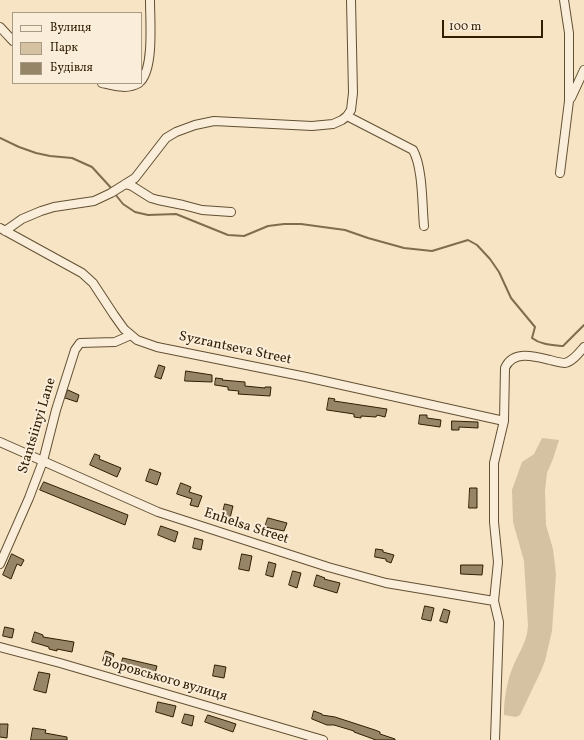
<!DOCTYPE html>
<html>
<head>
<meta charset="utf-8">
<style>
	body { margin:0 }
	#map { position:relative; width:584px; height:740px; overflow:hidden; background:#f7e4c4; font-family:Vollkorn,serif }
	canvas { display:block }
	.legend { position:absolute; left:12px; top:12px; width:130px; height:72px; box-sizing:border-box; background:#faedd9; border:1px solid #a99a83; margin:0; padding:5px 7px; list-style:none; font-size:12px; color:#301e03 }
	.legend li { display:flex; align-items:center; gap:8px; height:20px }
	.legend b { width:20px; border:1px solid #a99a83 }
	.scale { position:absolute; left:442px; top:20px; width:101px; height:18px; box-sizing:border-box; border:2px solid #301e03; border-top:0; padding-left:5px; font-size:12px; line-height:14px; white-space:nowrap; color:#301e03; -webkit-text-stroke:3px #faedd9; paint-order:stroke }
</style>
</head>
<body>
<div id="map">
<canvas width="584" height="740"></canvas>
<ul class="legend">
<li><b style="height:5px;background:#faedd9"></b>Вулиця</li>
<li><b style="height:11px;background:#d5c2a3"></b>Парк</li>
<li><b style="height:11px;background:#978567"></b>Будівля</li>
</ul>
<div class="scale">100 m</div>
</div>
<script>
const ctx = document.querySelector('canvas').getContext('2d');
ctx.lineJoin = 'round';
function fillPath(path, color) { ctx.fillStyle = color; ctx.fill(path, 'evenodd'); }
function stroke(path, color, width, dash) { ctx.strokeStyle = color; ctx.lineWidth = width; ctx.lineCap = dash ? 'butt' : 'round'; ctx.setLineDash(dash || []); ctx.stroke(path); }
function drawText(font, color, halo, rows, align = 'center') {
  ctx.font = font + ' Vollkorn,serif'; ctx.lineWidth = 4; ctx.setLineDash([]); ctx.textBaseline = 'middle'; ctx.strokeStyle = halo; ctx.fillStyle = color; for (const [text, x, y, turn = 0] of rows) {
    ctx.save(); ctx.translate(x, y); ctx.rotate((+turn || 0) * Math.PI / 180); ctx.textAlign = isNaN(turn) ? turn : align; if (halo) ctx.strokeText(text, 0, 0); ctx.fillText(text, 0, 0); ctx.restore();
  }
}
fillPath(new Path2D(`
	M542,438l17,2 -6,19 -6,14 -2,18 1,34 7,24 3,25 -4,57 -7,30 -4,10 -21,44 -4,2 -12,-2c0,-18 3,-34 10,-51 6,-13 13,-23 14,-38l-4,-65 -11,-39 -1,-32 10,-28 12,-8z`), '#d5c2a3');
stroke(new Path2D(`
	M0,138l19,9 17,6 14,3 22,2 20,9 21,23
	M115,194l8,10 12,8 13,3 28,-1 52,21 16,1 24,-10 16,-2h17l44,6 23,8 36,10 28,3 36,-11 9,5 13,14 9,13 12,26 24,29 -3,11c9,7 20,7 31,8l21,-21`), '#7f6d4f', 2);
const building = new Path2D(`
	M159,365l6,2 -4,12 -6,-2z
	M186,371l26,4v7l-27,-1z
	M216,378l7,1 -1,1 23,2v4l20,2v-1h6l-1,9 -32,-2 1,-3 -11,-1v-3l-13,-2z
	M68,390l11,5 -2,7 -12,-4z
	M329,398l6,1 -1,2 53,8 -2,8 -8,-2 -1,2 -15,-1v2l-7,-1v-3l-27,-4z
	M420,415h7v3l14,2 -1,7 -21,-3z
	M452,421l26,1v6l-19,-1v3h-7z
	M95,454l5,2 -1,3 22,9 -4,9 -27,-12z
	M150,469l11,4 -4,12 -11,-4z
	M44,482l84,33 -3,10 -85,-35z
	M181,483l10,4 -2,5 13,4 -4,11 -8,-2 2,-6 -15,-5z
	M470,488h7v20h-8z
	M225,504l8,2 -3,12 -8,-2z
	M268,518l19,5 -3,8 -19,-4z
	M161,526l17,6 -3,10 -17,-7z
	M195,538l8,2 -2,10 -8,-2z
	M376,549l7,1v2l11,3 -3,8 -5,-2v-2l-11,-2z
	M12,554l12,6 -3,6 -4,-2 -6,15 -8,-4z
	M242,554l10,2 -3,15 -10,-2z
	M269,562l7,2 -3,13 -7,-2z
	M461,565h22l-1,10 -21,-1z
	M293,571l8,2 -4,15 -8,-3z
	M317,575l8,3 -1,1 16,4 -3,10 -23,-7z
	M425,606l9,2 -3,13 -9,-2z
	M444,609l6,2 -3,12 -7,-2z
	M5,627l9,2 -2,9 -9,-2z
	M35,632l8,3v2l31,5 -2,10 -15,-3v2l-8,-2v-2l-17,-5z
	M106,651l8,3 -3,10 -8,-3z
	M123,658l34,8 -2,7 -34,-7z
	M215,665l11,2 -2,11 -11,-2z
	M39,672l11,2 -4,19 -12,-3z
	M158,702l18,4 -3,11 -17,-5z
	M314,711l8,3v1l13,2 40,13 5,2v2l15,5v1h-19l-22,-8v-1l-20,-6h-7l-15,-6z
	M185,714l9,2 -2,10 -10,-3z
	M208,715l28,9 -3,8 -28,-10z
	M0,724h8l-1,14 -7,-1z
	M33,728l13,2 -1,3 22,4v3h-36z`);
fillPath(building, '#978567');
stroke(building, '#301e03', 1);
const minor = new Path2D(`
	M0,27l13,14
	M141,81c13,-15 9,-60 9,-81
	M102,83c13,3 25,7 37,0
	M571,98l13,-28
	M347,116l66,34c10,18 9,55 11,76
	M560,173l9,-72v-68l-5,-33
	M125,184l7,2 19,12 7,2 25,5 19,5 29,2
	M0,228l82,45 11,10 21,32 10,14 13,11 20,7 149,30 198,44
	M5,231l17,-12 19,-8 13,-4 40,-6 17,-8 24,-15 31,-40 10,-6 19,-7 19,-4 98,5 21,-2 9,-4 5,-4 4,-6 2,-17 -2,-93
	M0,442l158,70 170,55 58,16 108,18
	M0,564l29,-66 14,-37 13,-51 19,-60 5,-7 35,-1 16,-7
	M0,647l60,16 263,77
	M495,740l4,-118 -5,-21 4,-39 -4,-40v-59l10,-42 1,-53c8,-18 29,-12 45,-8 4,1 10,3 15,3 8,-2 14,-10 19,-16`);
stroke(minor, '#625033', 10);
stroke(minor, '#faedd9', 8);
drawText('14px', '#301e03', '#faedd9', [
	["Syzrantseva Street",235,349,12],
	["Stantsiinyi Lane",38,426,-73],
	["Enhelsa Street",246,527,18],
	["Воровського вулиця",165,680,16]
]);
</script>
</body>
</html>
